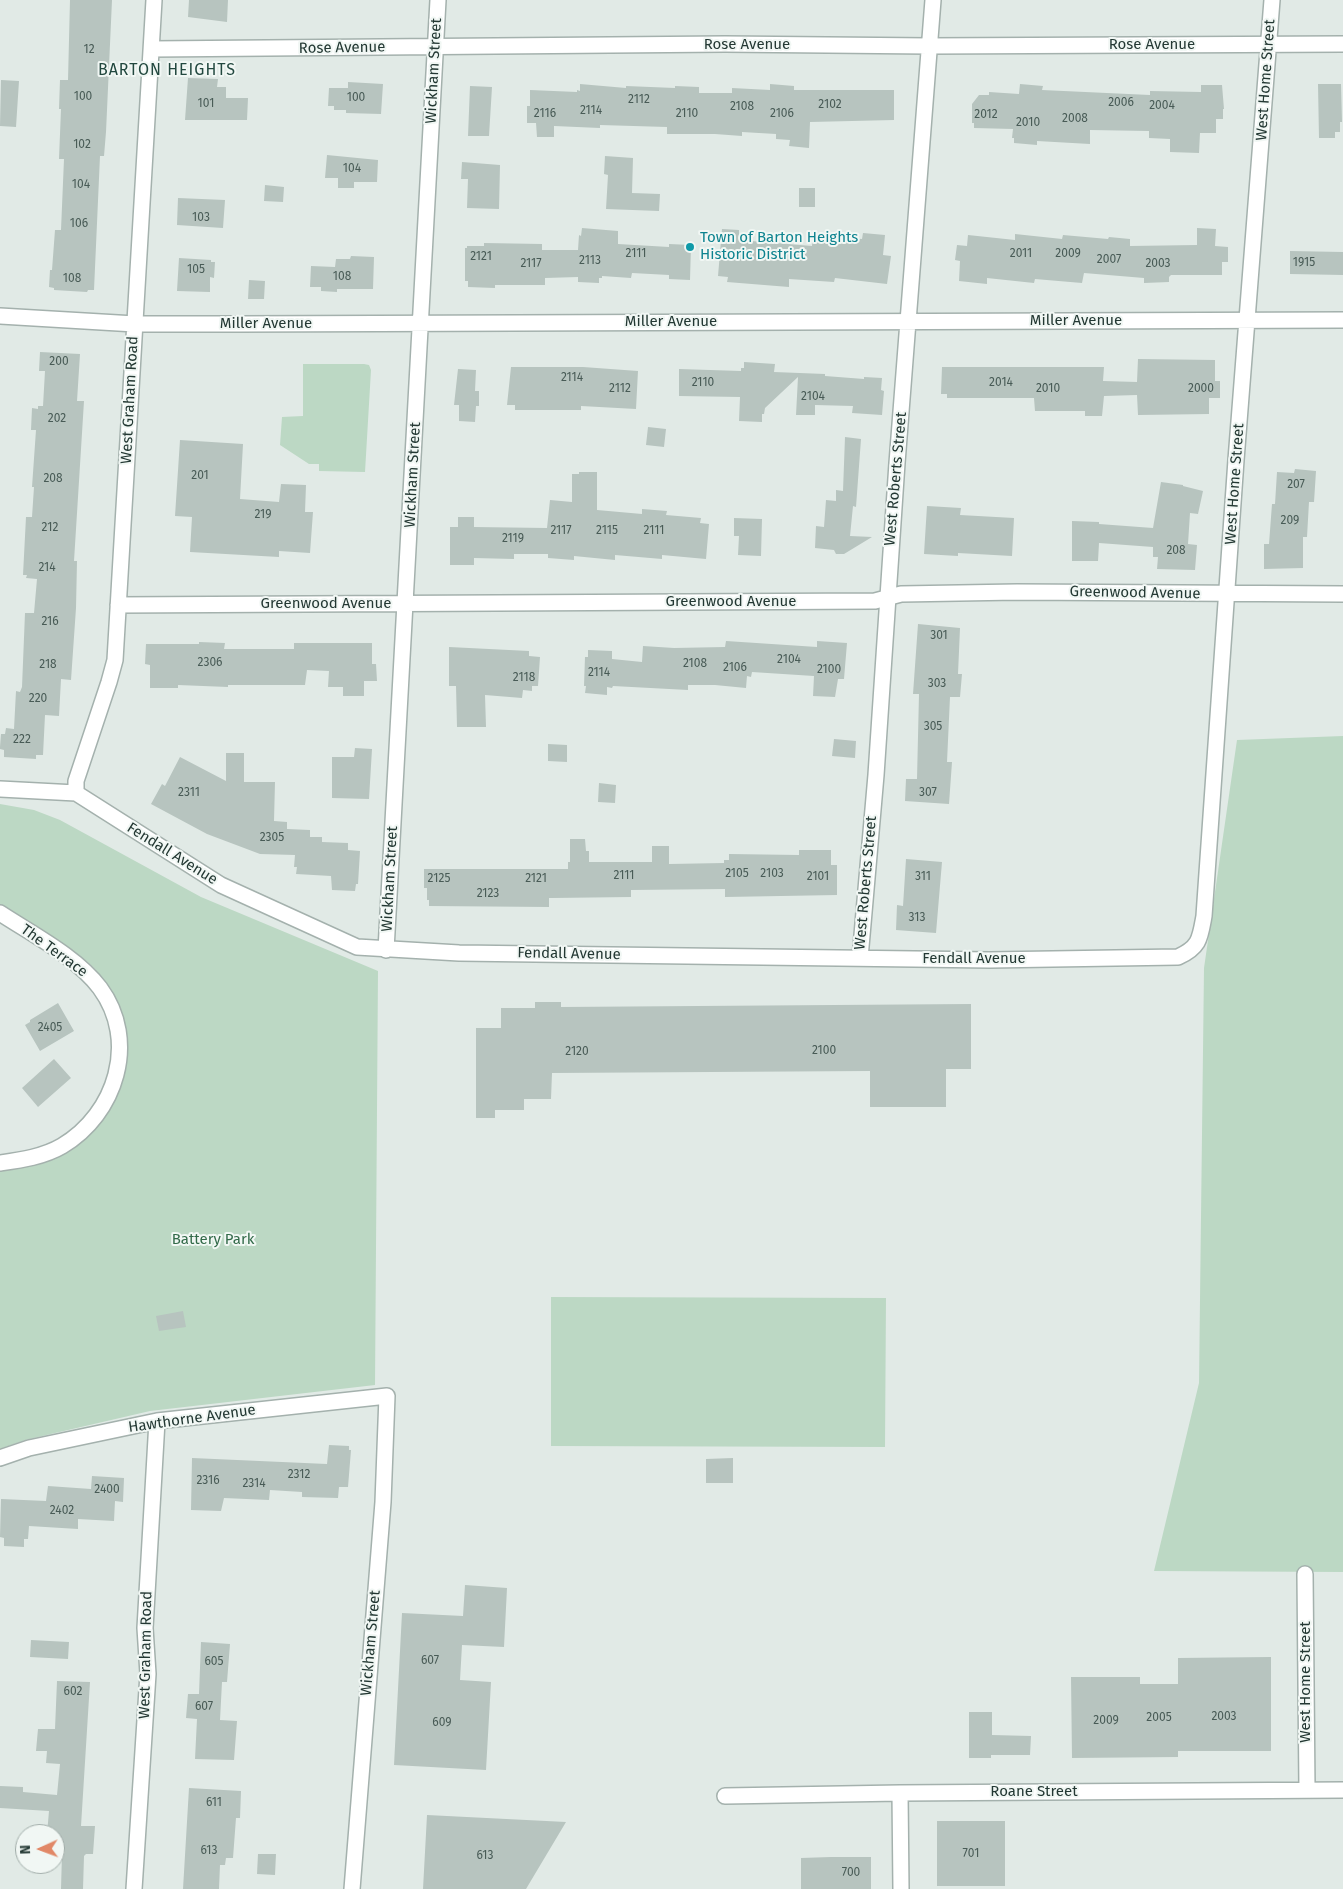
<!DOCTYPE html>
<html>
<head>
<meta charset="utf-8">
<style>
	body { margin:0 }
	#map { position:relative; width:1343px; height:1889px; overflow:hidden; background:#e1eae6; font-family:"Fira Sans",sans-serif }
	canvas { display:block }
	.north { position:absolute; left:15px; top:1824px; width:50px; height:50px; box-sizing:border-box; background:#f1f7f4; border:1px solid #9faba7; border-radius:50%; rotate:268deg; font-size:14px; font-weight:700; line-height:20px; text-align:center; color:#233833 }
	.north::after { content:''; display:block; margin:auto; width:18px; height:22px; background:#e18867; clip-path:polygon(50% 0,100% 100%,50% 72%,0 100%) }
</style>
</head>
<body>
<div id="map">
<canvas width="1343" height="1889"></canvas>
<div class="north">N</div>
</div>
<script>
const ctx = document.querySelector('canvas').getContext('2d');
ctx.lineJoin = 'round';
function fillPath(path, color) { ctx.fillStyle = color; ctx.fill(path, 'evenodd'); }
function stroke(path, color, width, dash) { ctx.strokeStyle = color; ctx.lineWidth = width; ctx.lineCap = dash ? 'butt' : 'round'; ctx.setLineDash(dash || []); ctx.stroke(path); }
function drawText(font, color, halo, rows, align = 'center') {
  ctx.font = font + ' "Fira Sans",sans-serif'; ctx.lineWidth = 4; ctx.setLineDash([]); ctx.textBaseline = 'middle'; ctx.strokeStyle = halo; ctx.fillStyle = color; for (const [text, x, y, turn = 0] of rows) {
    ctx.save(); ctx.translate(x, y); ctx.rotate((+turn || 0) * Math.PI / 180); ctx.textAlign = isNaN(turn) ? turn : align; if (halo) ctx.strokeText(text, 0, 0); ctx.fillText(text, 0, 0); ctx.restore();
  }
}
fillPath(new Path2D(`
	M303,364h61l5,1 2,5 -6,102 -46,-1v-7h-10l-29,-19 2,-28 21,-1z
	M1343,736v836l-189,-1 45,-188 5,-415 33,-228z
	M0,804l34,6 26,10 141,77 177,74 -3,414 -225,26 -125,29 -25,9v-279c16,-4 53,-11 66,-19 15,-10 32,-22 42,-38 29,-45 23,-104 -13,-144 -10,-11 -25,-19 -37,-27 -19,-12 -39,-24 -58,-36z
	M551,1297l335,1 -1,149 -334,-1z`), '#bcd8c4');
fillPath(new Path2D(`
	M70,0h42l-6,132 -2,24h-4l-6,134h-6l-1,2 -33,-2v-2l-5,-1 1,-17h2l3,-40h6l3,-71h-5l2,-50h-2l1,-29h8z
	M189,0h39l-1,22 -39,-5z
	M188,78l30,1 -1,8h9v11h22l-1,22h-62z
	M1,80l18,1 -3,46 -16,-1z
	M348,82l35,2 -2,30 -35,-1v-3h-12v-4h-6l1,-18h19z
	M580,84l46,4v-2l49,2v-2l24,1v6h33v-5l38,2v-6l24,2v4h100v30l-84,2 -1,26 -20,-2 1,-6 -14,-1v-5l-34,-2v4l-27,-2h-48v-7l-67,-2v3l-46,-2v11h-17l-1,-14h-9v-17h3v-16l47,2v-2l3,1z
	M1020,84l23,2 -1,4 108,5v-4l51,1v-7h21l2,24h-1v10h-7v14h-16l-1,20 -29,-1v-13l-21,-1v-7l-59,-1v14l-53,-3v4l-23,-2v-5h-2l1,-9 -39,-1v-5h-2v-19l7,-9h10v-3l30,2z
	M1318,84h23l1,38h-2v10h-5v6h-16z
	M470,86l22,1 -3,49h-21z
	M327,155l51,5 -1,22h-23v6h-16v-10h-13z
	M605,156l28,2 -1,35 28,1 -1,17 -53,-2 2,-34 -4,-1z
	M462,162l38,3 -1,44 -32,-1 1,-29h-7z
	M265,185l19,2 -1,15 -19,-1z
	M799,188h16v19h-16z
	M178,198l47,2 -2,28 -46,-3z
	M582,228l36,3v13l51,3v-3l22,1 -1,35 -21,-1v-4l-37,-2 -1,5 -29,-2v2h-3v5l-21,-1v-5l-33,1v7h-50v3l-27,-1v-6h-3v-33h2v-2h17v-3l58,1v6h36l1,-15 2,1z
	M1197,228l19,1 -1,17 13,1v15h-6v13h-51l-2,2v5l-25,1v-5l-60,-5 -2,10 -47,-4 -1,4 -47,-5v6l-28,-3 1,-20 -5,-1 2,-15 10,1 1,-11 47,5v-6l47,5 1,-4 45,4 1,-2 21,2v7l67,-1z
	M722,229l17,1v10l73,6 1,-11 49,4 1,-6 22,2 -2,20 8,1 -4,28 -52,-6 -1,4 -45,-3v8l-62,-5 1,-5 -10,-1z
	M1290,251l53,1v23l-53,-1z
	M351,256l23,1 -1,32h-36v3l-16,-1v-4h-11l1,-21 24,1 1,-8h14z
	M179,258l32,2v2h4l-1,16 -4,-1v15l-33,-1z
	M249,280l16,1 -1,18h-16z
	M40,352l40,2 -3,47h7l-10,160h3l-1,47 -5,72 -10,-1 -2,37 -14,-1 -2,40h-7v4l-32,-2v-7l-4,-1v-2l1,-13h4l1,-6 8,1 2,-38 4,1 2,-5 3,-74h9l3,-34 -11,-1 1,-3h-4l3,-58h6l2,-30h-2l4,-57h-5l1,-22 6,1v-3h5l2,-35h-6z
	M1138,359l77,1v21h5v17h-11v16l-71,1 -1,-20 -33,1 -2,20h-17v-5h-50l-1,-13h-87v-4h-6l1,-27h162l-1,14 34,1z
	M744,362l31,2 -1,8 51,2v2l39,3v-2l18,1 -1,12 3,1 -2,24 -30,-2 1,-7 -38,-1v10h-19l2,-38 -33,31 -1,6h-2v8l-23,-1 1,-24 -61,-1v-27l62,2v-3h3z
	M511,367h72l55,4 -2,38 -55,-3v4h-66v-5h-8z
	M458,369l18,1 -1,21h4v15h-3l-1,16 -16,-1v-16h-5z
	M648,427l18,2 -2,18 -18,-2z
	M845,437l16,2 -5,68 -3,-1 -3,30 22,1 -28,17h-8l-2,-4 -19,-2 1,-22 8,1 2,-27 10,1v-11l7,1z
	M180,440l63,4 -3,55 39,3 2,-18 25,1 -1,27h8l-3,41 -31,-2v6l-89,-5 2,-35 -17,-1z
	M1295,469l21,2 -2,31h-5l-2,35h-4v31l-39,1v-25h5l3,-40h3l2,-32 17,1z
	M579,472h18v38l45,4v-5l25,2 -1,4 35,3 -1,5 9,1 -3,35 -44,-4v4l-47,-4v5l-41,-4v4l-26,-2v-4h-34v5l-40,-1v7h-24v-38h8v-10h16v10l73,1 3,-28 22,2v-28h7z
	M1161,482l22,3v1l20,5 -5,23 -8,-1 -2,31 9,1 -2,25 -38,-1 1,-12h-5v-10l-54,-4 -1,18h-26v-40l27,1v2l54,4z
	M927,506l34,2 -1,7 54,3 -2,38 -54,-3v3l-34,-2z
	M734,518l28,1 -1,37 -23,-1 1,-19h-5z
	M918,624l42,4 -2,46h4l-2,23h-10l-3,65h5l-3,42 -44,-3 1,-22h11l2,-85h-6z
	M726,641l91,6v-6l30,2 -3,36h-6l-3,18 -22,-1 1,-20 -62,-4 -1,5 -4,-1 -1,12 -31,-3h-27v5l-75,-4 -1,2 -5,-1v8l-22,-2 1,-7h-2l1,-29h3v-7l24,1v8l30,3 1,-16 31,2 51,-1z
	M199,642l26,1 -1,6h70v-6h78v21h4l1,17h-13v15h-21v-9h-15l1,-16 -22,-1 -2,15h-77v2l-50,-2v3h-28v-23l-5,-1 1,-20h53z
	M449,647l80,4v5l11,1 -2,29h-6v5l-9,-1 -1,8 -37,-3 1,32h-29l-1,-41h-7z
	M834,739l22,2 -1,17 -23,-2z
	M548,744l19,1v17l-19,-1z
	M355,748l17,1 -3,50 -37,-1v-41h22z
	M226,753h18v29h31l-1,39 13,1v7l23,1v7h12v5l26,1v7l12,1 -2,33h-2l-1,7 -23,-1 -1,-14 -35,-2 1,-7h-3l1,-12 -35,-1 -53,-20 -56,-30 11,-20 3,2 15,-29 46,24z
	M599,783l17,2 -1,18 -17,-1z
	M570,839h15l1,12h3v11h63v-16h17v18l55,-1v-3h5v-6l70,1v-5h32v15h6v30l-112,2v-8l-94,1v7l-79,1h-3v9l-120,-1v-6h-2v-12h-3v-19h144v-7h2z
	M906,859l36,3 -6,71 -40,-3 1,-25 6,1z
	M535,1002h26v5l410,-3v65h-25v38h-76v-36l-318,2 -1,26h-27v11h-29v8h-19v-90h25v-20h34z
	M58,1003l16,28 -34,20 -15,-26 5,-3v-2z
	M54,1059l17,19 -33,29 -16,-19z
	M183,1311l3,16 -27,4 -3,-15z
	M329,1445l20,1v4h2l-3,37h-9l-1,11 -36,-1v-5l-32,-2 -1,10 -45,-2 -3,13 -30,-1 1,-52 135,6z
	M733,1458v25h-27v-24z
	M92,1476l32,2 -1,24 -8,-1 -1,20 -36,-2v10l-49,-3 -1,13h-4v8l-20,-1v-8l-4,-1 1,-38 45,2 2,-15 43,3z
	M465,1585l42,3 -3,59 -42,-2 -2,35 31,2 -5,88 -92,-5 8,-152 61,3z
	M31,1640l38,2 -1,17 -38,-2z
	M201,1642l29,2 -3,38h-5l-2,38 17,1 -3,39 -39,-1 2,-40 -11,-1 2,-24h11z
	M1271,1657v94h-93v6l-106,1 -1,-81h69v7h38v-26z
	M57,1681l33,1 -9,144h14l-2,28h-7l-2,2 -1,33h-22l1,-35h-7v-20h-8l2,-23 -49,-3v-22l23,1v5l34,3 3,-31 -14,-1 1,-12h-11l2,-22h17z
	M969,1712h23v23l39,1 -1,19h-39v3h-22z
	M189,1788l52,3 -1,27h-4l-3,40h-7l-1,7h-5l-1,24h-36z
	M427,1815l139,7 -40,67h-103z
	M937,1821h68v65h-68z
	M258,1854h18l-1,21 -18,-1z
	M831,1857h40v32h-70v-31z`), '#b7c4bf');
const minor = new Path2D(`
	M152,49l573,-5 204,2 414,-2
	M0,316l135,8h104l1104,-4
	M118,605l757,-4 26,-7 116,-2 326,2
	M0,789l76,4 145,92 136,62 102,6 531,7 188,-3c22,-10 22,-19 26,-41l32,-456 36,-460
	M76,793v-12l33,-99 6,-22 39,-660
	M0,913c32,21 77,44 100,75 39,53 16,126 -38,158 -19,11 -41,14 -62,17
	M386,950l52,-950
	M860,958l16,-183 21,-312 36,-463
	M0,1458l29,-10 128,-27 230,-25 -4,106 -31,387
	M1305,1574l2,216
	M900,1793l1,96
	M725,1796l175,-3 443,-3
	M134,1889l14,-215 -3,-46 12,-207`);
stroke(minor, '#a4b1ad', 18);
stroke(minor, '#fff', 15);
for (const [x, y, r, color] of [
	[690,247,5,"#0f9aa8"]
]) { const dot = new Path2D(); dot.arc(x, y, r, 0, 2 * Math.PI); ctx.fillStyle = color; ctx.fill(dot); stroke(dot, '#f1f7f4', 2); }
drawText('12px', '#485b56', null, [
	["12",89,50],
	["100",83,97],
	["100",356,98],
	["2112",639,100],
	["2006",1121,103],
	["101",206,104],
	["2102",830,105],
	["2004",1162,106],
	["2108",742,107],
	["2114",591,111],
	["2116",545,114],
	["2110",687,114],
	["2106",782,114],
	["2012",986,115],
	["2008",1075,119],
	["2010",1028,123],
	["102",82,145],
	["104",352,169],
	["104",81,185],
	["103",201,218],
	["106",79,224],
	["2111",636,254],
	["2011",1021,254],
	["2009",1068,254],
	["2121",481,257],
	["2007",1109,260],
	["2113",590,261],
	["1915",1304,263],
	["2117",531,264],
	["2003",1158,264],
	["105",196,270],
	["108",342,277],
	["108",72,279],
	["200",59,362],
	["2114",572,378],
	["2110",703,383],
	["2014",1001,383],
	["2112",620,389],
	["2010",1048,389],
	["2000",1201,389],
	["2104",813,397],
	["202",57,419],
	["201",200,476],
	["208",53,479],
	["207",1296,485],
	["219",263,515],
	["209",1290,521],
	["212",50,528],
	["2117",561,531],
	["2115",607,531],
	["2111",654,531],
	["2119",513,539],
	["208",1176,551],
	["214",47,568],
	["216",50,622],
	["301",939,636],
	["2104",789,660],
	["2306",210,663],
	["2108",695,664],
	["218",48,665],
	["2106",735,668],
	["2100",829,670],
	["2114",599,673],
	["2118",524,678],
	["303",937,684],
	["220",38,699],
	["305",933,727],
	["222",22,740],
	["2311",189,793],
	["307",928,793],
	["2305",272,838],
	["2105",737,874],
	["2103",772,874],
	["2111",624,876],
	["2101",818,877],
	["311",923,877],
	["2125",439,879],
	["2121",536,879],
	["2123",488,894],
	["313",917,918],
	["2405",50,1028],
	["2100",824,1051],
	["2120",577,1052],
	["2312",299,1475],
	["2316",208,1481],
	["2314",254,1484],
	["2400",107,1490],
	["2402",62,1511],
	["607",430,1661],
	["605",214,1662],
	["602",73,1692],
	["607",204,1707],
	["2003",1224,1717],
	["2005",1159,1718],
	["2009",1106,1721],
	["609",442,1723],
	["611",214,1803],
	["613",209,1851],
	["701",971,1854],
	["613",485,1856],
	["700",851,1873]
]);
drawText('15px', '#233833', '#f1f7f4', [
	["Rose Avenue",747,45],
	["Rose Avenue",1152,45],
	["Rose Avenue",342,48,-1],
	["Wickham Street",434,71,-87],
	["West Home Street",1266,80,-86],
	["Miller Avenue",1076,321],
	["Miller Avenue",671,322],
	["Miller Avenue",266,324],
	["West Graham Road",130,400,-87],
	["Wickham Street",413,475,-87],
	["West Roberts Street",896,479,-85],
	["West Home Street",1235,484,-86],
	["Greenwood Avenue",1135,593,1],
	["Greenwood Avenue",731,602],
	["Greenwood Avenue",326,604],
	["Fendall Avenue",172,854,32],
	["Wickham Street",390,879,-87],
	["West Roberts Street",866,883,-85],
	["The Terrace",54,951,36],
	["Fendall Avenue",569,954,1],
	["Fendall Avenue",974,959],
	["Hawthorne Avenue",192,1419,-8],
	["Wickham Street",371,1643,-85],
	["West Graham Road",146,1655,-89],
	["West Home Street",1306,1682,-90],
	["Roane Street",1034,1792]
]);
drawText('15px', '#0d838f', '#f1f7f4', [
	["Town of Barton Heights",700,238],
	["Historic District",700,255]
], 'left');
drawText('15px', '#326a49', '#f1f7f4', [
	["Battery Park",213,1240]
]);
ctx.letterSpacing = '1px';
drawText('16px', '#22483f', '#f1f7f4', [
	["BARTON HEIGHTS",167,71]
]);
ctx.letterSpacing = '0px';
</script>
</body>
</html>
